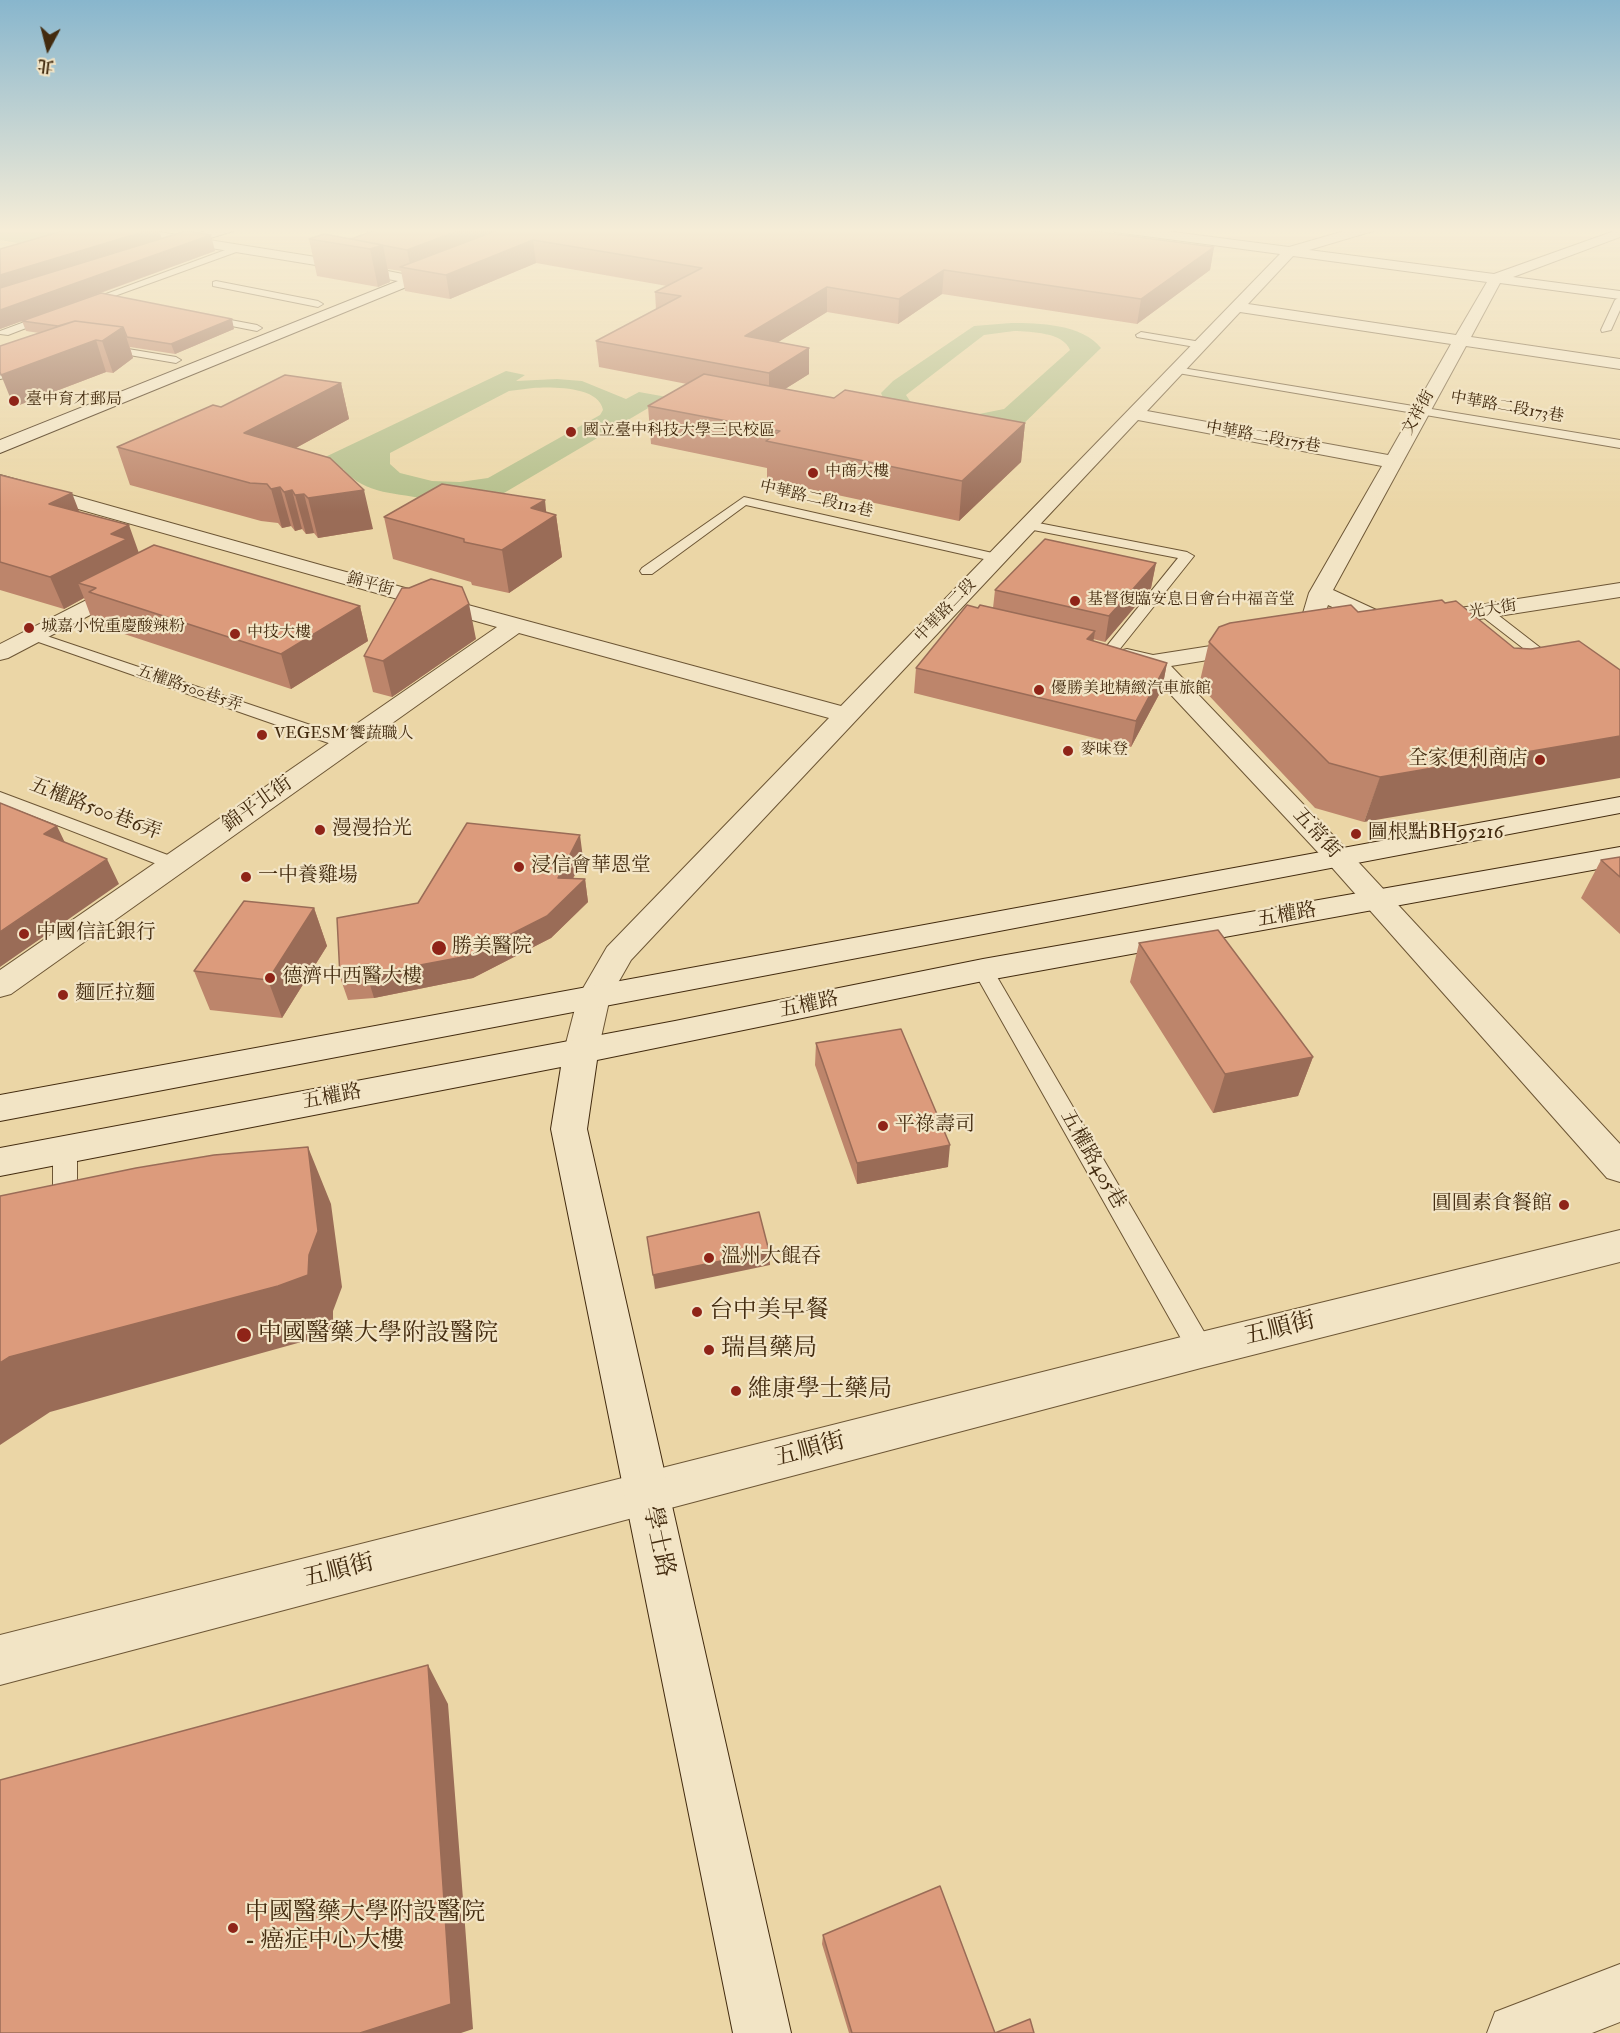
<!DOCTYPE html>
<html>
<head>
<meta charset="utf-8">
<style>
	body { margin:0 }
	#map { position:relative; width:1620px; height:2033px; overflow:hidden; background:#ebd6a6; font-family:"IM FELL Double Pica","Noto Serif TC",serif }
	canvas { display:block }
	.north { position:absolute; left:18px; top:18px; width:60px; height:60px; -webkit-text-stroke:4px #f2e4c5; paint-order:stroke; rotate:187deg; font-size:16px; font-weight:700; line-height:24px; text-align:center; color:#432b0f }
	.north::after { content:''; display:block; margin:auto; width:21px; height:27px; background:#432b0f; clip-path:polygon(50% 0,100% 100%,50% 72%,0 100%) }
</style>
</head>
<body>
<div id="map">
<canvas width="1620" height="2033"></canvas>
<div class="north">北</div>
</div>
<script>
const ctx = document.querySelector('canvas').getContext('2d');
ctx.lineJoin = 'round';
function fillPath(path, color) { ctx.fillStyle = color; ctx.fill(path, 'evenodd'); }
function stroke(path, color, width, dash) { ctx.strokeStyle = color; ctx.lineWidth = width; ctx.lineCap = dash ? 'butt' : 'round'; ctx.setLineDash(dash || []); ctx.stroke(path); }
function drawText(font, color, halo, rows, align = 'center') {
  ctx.font = font + ' "IM FELL Double Pica","Noto Serif TC",serif'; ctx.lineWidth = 4.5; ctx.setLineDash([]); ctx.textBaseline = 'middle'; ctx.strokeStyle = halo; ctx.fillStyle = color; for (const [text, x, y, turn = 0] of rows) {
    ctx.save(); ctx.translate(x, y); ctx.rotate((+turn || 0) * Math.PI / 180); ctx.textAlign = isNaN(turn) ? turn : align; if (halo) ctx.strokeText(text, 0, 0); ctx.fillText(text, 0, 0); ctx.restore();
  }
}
fillPath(new Path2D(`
	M0,228h46l84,14 -90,5 -40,-7z
	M1011,323c28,0 71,1 90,25l-92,90 -126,-40 -2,-5 12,-12 81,-55zM1014,331c17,1 49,1 56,19l-66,59 -30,6 -62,-11 -6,-9 78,-60z
	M506,371l19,4 -9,6 41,-2 25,2 44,18 13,-7 28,5 -197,116c-14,-4 -27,-9 -41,-13 -31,-8 -63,-4 -86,-31l-19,9 -24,-9zM533,388c18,-1 66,-2 70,22l-3,5 -112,63 -28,4 -28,-1 -32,-8 -10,-9v-11l119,-62z`), '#b3be8a');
const lane = new Path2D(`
	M236,246l4,3 -1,2 -152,55 -8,-2z
	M216,281l102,20 5,3 -5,3 -105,-21v-4z
	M1620,297v13l-9,20 -9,2 -1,-2 14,-30z
	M49,313l5,3 -2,2 -44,17 -8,-1v-3z
	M204,315l53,10 5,3 -5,3 -56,-11 -2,-2z
	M1141,332l60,10 5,3 -5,3 -64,-11 -1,-2z
	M104,345l72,12 5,3 -5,3 -76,-13 -1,-2z
	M1176,367l444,73v8l-448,-76 -1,-2z
	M0,373l5,1v4l-5,1z
	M744,497l253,57 7,4 -7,4 -251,-57 -94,69h-10l-2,-3 2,-3z
	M1028,521l159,31 7,4 -79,99 -5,2 -8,-5 76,-94 -155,-30 -2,-3 2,-3z
	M1484,607l5,1 71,55 3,3 -3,3h-10l-71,-55 -2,-3z
	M32,631l320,108 2,4 -8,5 -6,-1 -313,-109 -2,-3 2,-3z
	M0,792l181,68 2,4 -2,4h-14l-167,-65z
	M983,963l7,2 3,5 217,372 4,8 -4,8 -9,4 -9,-4 -219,-388 3,-5z
	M65,1140l8,3 4,6v61l-3,7 -9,3 -9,-3 -3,-7v-61l4,-6z`);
const street = new Path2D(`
	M106,228h28l188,30 91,18 7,4 -7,4 -91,-18 -210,-34z
	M363,228c16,0 52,-2 64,8l-7,4 -51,-8z
	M1109,228h33l147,19 66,-19h19l-1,3 -64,19 185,24 126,-45v8l-107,40 107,14v8l-120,-16 -29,54 149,22v10l-154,-23 -133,244 65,30 4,5 -4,5 -8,2 -8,-2 -54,-25 -12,37 -8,2 -8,-2 -4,-5 13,-44 73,-127 -244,-46 -507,540 -21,37 -12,54 -5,9 -12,3 -12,-3 -5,-9 14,-54 29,-50 222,-229 -310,-85 -508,361 -11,3v-27l497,-343 -497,-140v-12l324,91 517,140 439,-452 -165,-22zM1293,256l194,26 -31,53 -208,-31zM1240,312l211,32 -63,111 -241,-44z
	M126,580l8,2 3,5 -3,5 -126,66 -8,2v-16z
	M1620,583v14l-192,30 -8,-2 -3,-5 3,-5 8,-2z
	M1249,640l8,2 4,5 -4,5 -86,14 177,185 272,293v38l-13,-4 -279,-315 -183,-196 -26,-6 -4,-5 4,-5 8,-2 26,6z
	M1620,1230v32l-419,106 -1201,317v-50l1201,-303z
	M1620,1964v58l-28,11h-105l8,-21z`);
const secondary = new Path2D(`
	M216,228h18l-1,3 -64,20 -5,1 -7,-4 2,-3z
	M443,263l5,1 2,3 -2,3 -448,183v-13z
	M1620,797v16l-1620,308v-26z
	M1620,847v18l-637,116 -386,79 -10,69 204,904h-58l-182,-904 10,-62 -561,109v-28l675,-127 308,-62z`);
stroke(lane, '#6d5635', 2);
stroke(street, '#6d5635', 2);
stroke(secondary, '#432b0f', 2);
fillPath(lane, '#f2e4c5');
fillPath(street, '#f2e4c5');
fillPath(secondary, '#f2e4c5');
fillPath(new Path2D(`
	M381,228h689l144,19 -4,23 -73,54 -195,-30 -44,30 -71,-12 -49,30 31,6v26l-24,15 49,9 191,25 -4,39 -62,59 -192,-41v-12l-116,-24 -3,-38 39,-22 -88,-17 -3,-26 60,-31 -1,-18 12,-6 -131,-23 -86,36 -45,-8 -4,-20 -13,-2 2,13 -12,5 -61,-11 -8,-37h42z
	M161,239l54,12 -114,42 133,36 -59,25 -45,-7 3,11 -20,15 -7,-1 -92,35 25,-74 -13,-2 -4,-10 -22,8v-80z
	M341,383l8,36 -53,29 77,81 -55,9 -4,-5 -8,1 -4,-5 -7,2 -4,-5 -9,2 -4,-5 -17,-2 -131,-36 -13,-38 104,-40z
	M0,475l79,37 60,41 221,53 8,35 -77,48 -188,-62 -3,-7 -9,-3 -7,-19 -20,11 -64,-19z
	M556,515l6,42 -53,36 -37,-8 -1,-3 -78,-23 -9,-42z
	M1156,563l-5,25 -46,54 -12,-3v2l74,22 -5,26 -31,58 -217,-54 2,-25 77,-60 2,-18z
	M1445,603l-81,219 -49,-14 -116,-123 10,-43 149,-30z
	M476,639l-84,58 -19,-5 -9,-36z
	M1620,857v77l-39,-36 20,-38z
	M583,858l-10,21h12l3,23 -37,36 -78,40 -99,20 -26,2 -8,-23 78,-74z
	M314,908l13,38 -45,72 -72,-8 -16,-39z
	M1139,943l174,114 -15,39 -85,17 -83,-131z
	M816,1043l132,124 -91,17 -42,-119z
	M823,1935l172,98h39h-185l-27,-89z`), '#bd856b');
fillPath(new Path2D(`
	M156,228h2l5,14 -163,52v-19z
	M466,228h60l-115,41 -4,-19z
	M211,235l4,16 -215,78v-19z
	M533,240l3,23 -86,36 -4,-24z
	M383,245l7,37 -12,5 -8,-38z
	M1214,247l-4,23 -73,54 4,-25z
	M944,270l-2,24 -44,30 1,-25z
	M827,287v25l-81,50 -1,-26z
	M232,319l2,10 -59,25 -4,-10z
	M123,327l10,31 -20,15 -11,-32z
	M96,340l10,32 -92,35 -13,-32z
	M809,348v26l-40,25v-26z
	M341,383l8,36 -94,51 -11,-37z
	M1025,423l-4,39 -62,59 3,-40z
	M280,487l11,39 -9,2 -11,-39z
	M292,490l10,39 -7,2 -11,-39z
	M364,490l9,39 -55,9 -10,-40z
	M72,493l12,31 -35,-20z
	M304,494l10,39 -8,1 -11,-39z
	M545,500l2,20 9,-5 6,42 -53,36 -7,-43 29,-42z
	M129,525l11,31 -44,32 -18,-5 6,15 -20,11 -14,-32 61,-43z
	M1156,563l-5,25 -46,54 4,-26z
	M469,604l7,35 -84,58 -9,-36z
	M360,606l8,35 -77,48 -10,-35z
	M1095,631l-4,26 -4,-18z
	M1167,663l-5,26 -31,58 5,-26z
	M1620,736v42l-256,44 16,-45z
	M57,826l12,25 -25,-17z
	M580,835l3,23 -21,42 -4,-22z
	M107,859l12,25 -119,83v-35z
	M585,879l3,23 -37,36 -78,40 -99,20 -7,-23z
	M314,908l13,38 -45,72 -14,-38z
	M1313,1057l-15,39 -85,17 12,-39z
	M950,1145l-2,22 -91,17v-21z
	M308,1147l23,57 11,83 -9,24v19l-28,11 -255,71 -50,33v-82z
	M769,1251l1,14 -115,24 -2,-14z
	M428,1665l20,39 25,325 -12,4h-101z`), '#9a6c57');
const building = new Path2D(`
	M73,228h83l-156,47v-26z
	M381,228h85l-59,22 -56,-11z
	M503,228h282l18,3 5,-3h262l144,19 -73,52 -197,-29 -45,29 -72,-12 -82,49 64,12 -40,25 -173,-32 85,-45 -26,-4 47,-24 -169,-28 -87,35 -46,-8z
	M186,231l25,4 -211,75v-22z
	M324,234l59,11 -13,4 -61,-10z
	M101,293l131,26 -61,25 -44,-7 -4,-10 -48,-6 -17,5 -36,-5z
	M75,321l48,6 -21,14 -6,-1 -95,35 -1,-3v-26z
	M704,374l130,24 11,-8 180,33 -63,58 -196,-40 14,-10 -132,-25z
	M285,375l56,8 -97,50 86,25 34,32 -56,8 -4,-4 -9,1 -3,-5 -8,2 -4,-5 -9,2 -4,-5 -17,-1 -133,-36 96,-42 8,2z
	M0,475l72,18 -23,11 80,21 -18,9 16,5 -77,38 -50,-15z
	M442,484l103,16 -14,8 25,7 -54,35 -38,-8v-3l-80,-22z
	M1045,539l111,24 -47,53 -114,-26z
	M154,545l206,61 -79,48 -192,-62 7,-4 -18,-5z
	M431,579l31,8 7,17 -86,57 -19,-5 38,-68h7z
	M1442,600l3,3 11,-2 58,47 17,1 48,-8 41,29v66l-240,41 -51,-14 -120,-121 10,-15 11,-4 121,-18 7,7z
	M967,605l11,3 2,-3 115,26 -8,8 80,24 -31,58 -220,-53z
	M0,803l57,23 -13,8 63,25 -107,73z
	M467,823l113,12 -22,43 27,1 -38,37 -79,40 -101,19 -27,2 -3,-59 81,-15z
	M1620,857v20l-19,-17z
	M244,901l70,7 -46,72 -74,-9z
	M1218,930l95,127 -88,17 -86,-131z
	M901,1029l49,116 -93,18 -41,-120z
	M308,1147l10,84 -9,24 -1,20 -30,11 -269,71 -9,6v-167l136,-28 78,-13z
	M759,1212l10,39 -116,24 -6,-38z
	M428,1665l23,339 -91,29h-360v-253z
	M940,1886l55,147 35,-14 4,14h-182l-29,-98z`);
fillPath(building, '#dc9b7c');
stroke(building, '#9a6c57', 1.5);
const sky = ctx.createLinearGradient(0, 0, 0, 512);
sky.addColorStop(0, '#88b6cd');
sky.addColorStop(0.45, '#f6edd7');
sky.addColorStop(1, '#f6edd700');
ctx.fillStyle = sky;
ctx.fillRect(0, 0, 1620, 512);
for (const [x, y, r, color] of [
	[14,401,6,"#8f2418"],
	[571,432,6,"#8f2418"],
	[813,473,6,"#8f2418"],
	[1075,601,6,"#8f2418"],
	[29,628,6,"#8f2418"],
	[235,634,6,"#8f2418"],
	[1039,690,6,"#8f2418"],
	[262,735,6,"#8f2418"],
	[1068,751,6,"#8f2418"],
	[1540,760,6,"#8f2418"],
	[320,830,6,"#8f2418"],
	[1356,834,6,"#8f2418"],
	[519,867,6,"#8f2418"],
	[246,877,6,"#8f2418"],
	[24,934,6,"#8f2418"],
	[439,948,8,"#8f2418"],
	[270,978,6,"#8f2418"],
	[63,995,6,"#8f2418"],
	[883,1126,6,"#8f2418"],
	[1564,1205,6,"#8f2418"],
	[709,1258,6,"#8f2418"],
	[697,1312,6,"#8f2418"],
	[244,1335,8,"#8f2418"],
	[709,1350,6,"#8f2418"],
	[736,1391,6,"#8f2418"],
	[233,1928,6,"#8f2418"]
]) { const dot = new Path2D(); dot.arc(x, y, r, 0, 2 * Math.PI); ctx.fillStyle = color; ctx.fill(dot); stroke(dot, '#f2e4c5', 2); }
drawText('16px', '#432b0f', '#f2e4c5', [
	["臺中育才郵局",26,401],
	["國立臺中科技大學三民校區",583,432],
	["中商大樓",825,473],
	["基督復臨安息日會台中福音堂",1087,601],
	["城嘉小悅重慶酸辣粉",41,628],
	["中技大樓",247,634],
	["優勝美地精緻汽車旅館",1051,690],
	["VEGESM 饗蔬職人",274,735],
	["麥味登",1080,751]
], 'left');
drawText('16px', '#432b0f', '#f2e4c5', [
	["中華路二段173巷",1507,408,10],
	["文祥街",1419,413,-61],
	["中華路二段175巷",1263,438,10],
	["中華路二段112巷",816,500,13],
	["錦平街",370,585,15],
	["光大街",1493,610,-9],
	["中華路二段",946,611,-46],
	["五權路500巷5弄",189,689,19]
]);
drawText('20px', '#432b0f', '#f2e4c5', [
	["全家便利商店",1528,760,"right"],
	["漫漫拾光",332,830],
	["圖根點BH95216",1368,834],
	["浸信會華恩堂",531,867],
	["一中養雞場",258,877],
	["中國信託銀行",36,934],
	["勝美醫院",452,948],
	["德濟中西醫大樓",282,978],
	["麵匠拉麵",75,995],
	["平祿壽司",895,1126],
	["圓圓素食餐館",1552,1205,"right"],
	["溫州大餛吞",721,1258]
], 'left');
drawText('20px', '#432b0f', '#f2e4c5', [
	["錦平北街",258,805,-35],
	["五權路500巷6弄",95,810,21],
	["五常街",1316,834,47],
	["五權路",1287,916,-10],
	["五權路",809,1006,-12],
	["五權路",332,1098,-11],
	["五權路405巷",1092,1160,60]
]);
drawText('24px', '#432b0f', '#f2e4c5', [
	["台中美早餐",709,1312],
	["中國醫藥大學附設醫院",258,1335],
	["瑞昌藥局",721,1350],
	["維康學士藥局",748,1391],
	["中國醫藥大學附設醫院",245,1914],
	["- 癌症中心大樓",245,1942]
], 'left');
drawText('24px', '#432b0f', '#f2e4c5', [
	["五順街",1280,1330,-14],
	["五順街",810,1451,-15],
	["學士路",657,1542,78],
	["五順街",339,1572,-14]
]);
</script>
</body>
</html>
